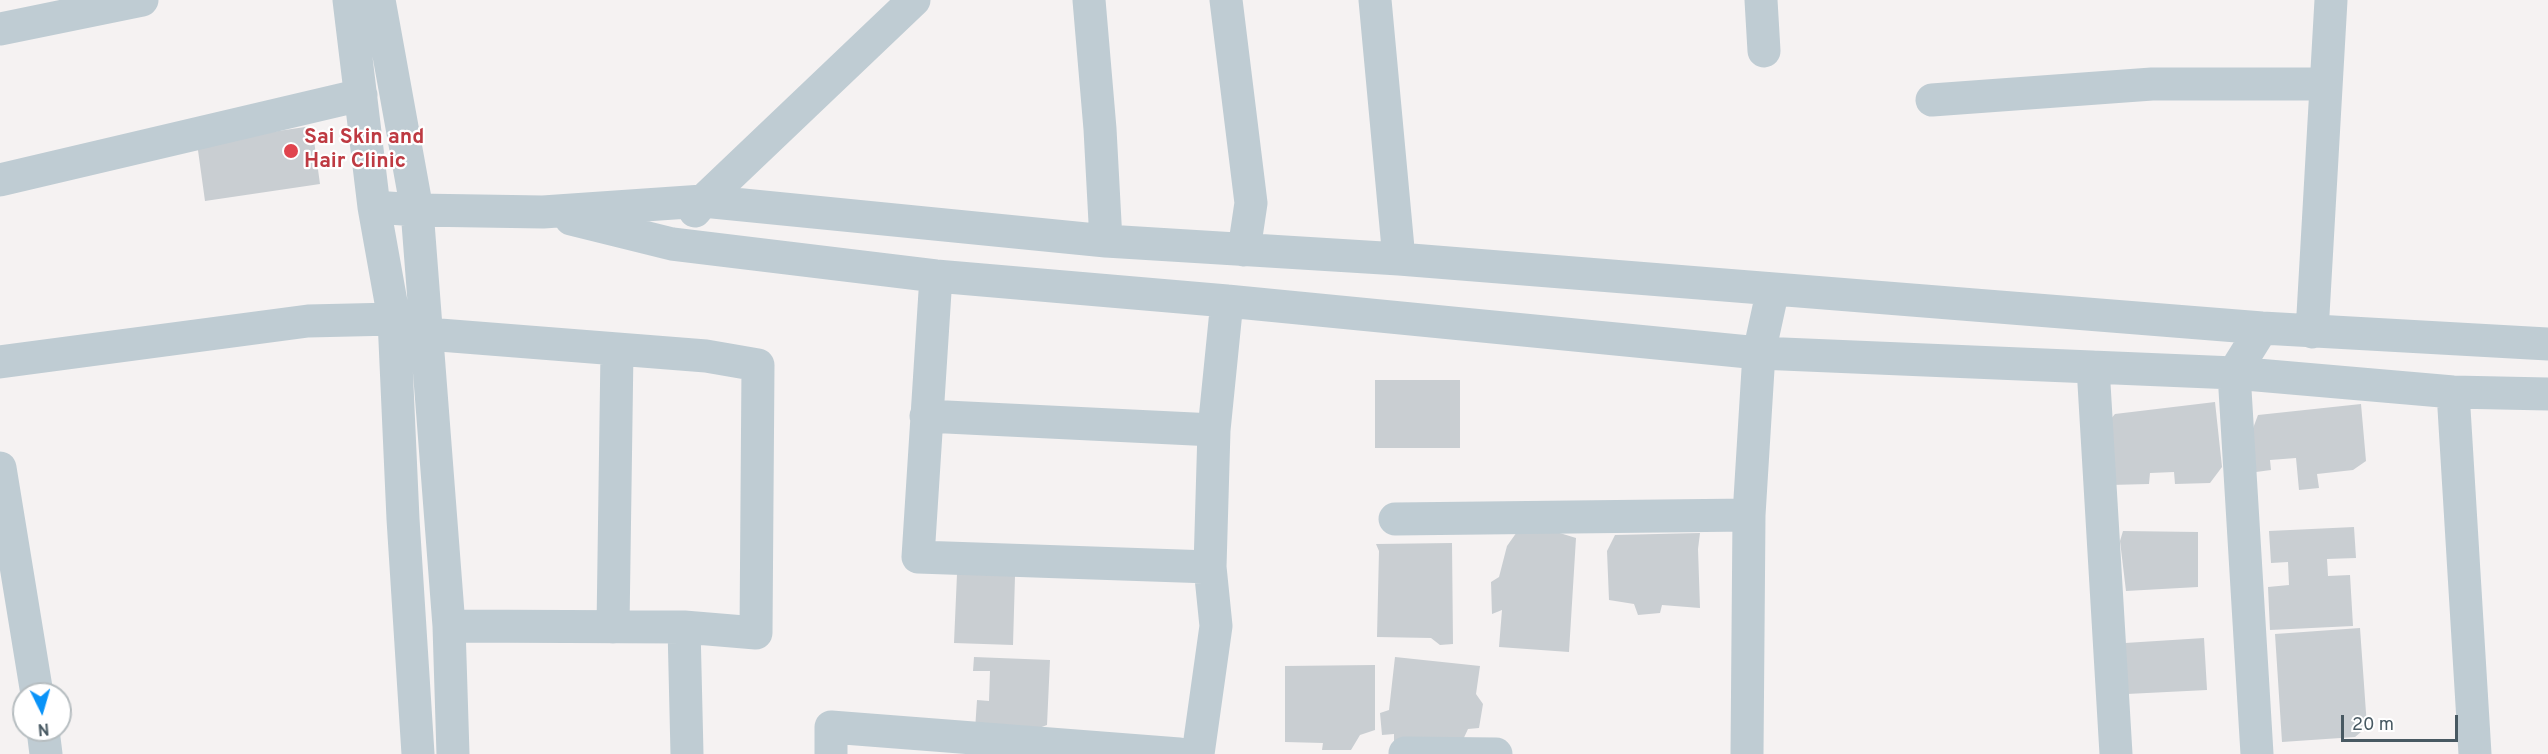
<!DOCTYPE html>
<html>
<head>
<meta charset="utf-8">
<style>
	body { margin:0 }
	#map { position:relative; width:2548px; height:754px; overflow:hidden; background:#f5f2f2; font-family:Overpass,sans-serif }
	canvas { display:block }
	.north { position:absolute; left:12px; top:682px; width:60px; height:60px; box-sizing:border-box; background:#fff; border:2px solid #b6bdc0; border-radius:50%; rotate:175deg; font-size:16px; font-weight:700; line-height:24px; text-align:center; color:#485962 }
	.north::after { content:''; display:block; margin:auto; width:21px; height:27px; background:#0993f8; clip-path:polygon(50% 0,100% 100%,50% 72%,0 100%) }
	.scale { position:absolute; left:2341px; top:715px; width:117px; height:27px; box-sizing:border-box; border:3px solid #485962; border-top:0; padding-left:8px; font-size:18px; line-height:21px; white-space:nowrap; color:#485962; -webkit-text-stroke:4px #fff; paint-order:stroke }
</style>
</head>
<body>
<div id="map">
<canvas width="2548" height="754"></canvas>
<div class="north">N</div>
<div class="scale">20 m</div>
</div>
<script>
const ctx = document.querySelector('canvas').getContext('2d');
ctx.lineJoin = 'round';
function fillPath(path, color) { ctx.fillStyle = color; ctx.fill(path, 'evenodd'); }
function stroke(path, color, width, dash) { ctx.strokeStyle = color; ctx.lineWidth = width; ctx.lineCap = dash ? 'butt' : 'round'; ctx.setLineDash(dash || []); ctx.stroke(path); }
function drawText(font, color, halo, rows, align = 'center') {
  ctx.font = font + ' Overpass,sans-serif'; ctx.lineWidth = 4.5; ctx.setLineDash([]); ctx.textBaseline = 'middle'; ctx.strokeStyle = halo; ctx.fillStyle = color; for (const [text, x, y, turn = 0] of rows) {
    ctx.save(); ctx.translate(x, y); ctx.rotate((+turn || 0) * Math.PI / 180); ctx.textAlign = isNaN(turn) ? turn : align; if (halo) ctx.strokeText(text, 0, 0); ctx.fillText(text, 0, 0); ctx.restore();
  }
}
fillPath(new Path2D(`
	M312,126l8,58 -115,17 -8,-58z
	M1375,380h85v68h-85z
	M2215,402l7,65 -12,16 -35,1 -1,-12 -24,1 -1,11 -39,1 -1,-64 6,-7z
	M2361,404l5,57 -13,9 -36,4 2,14 -20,2 -3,-32 -26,2 1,10 -15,2 -4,-41 6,-16z
	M1524,522l52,16 -7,114 -70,-5 3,-37 -10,4 -1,-32 8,-5 8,-31z
	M2354,527l2,31 -29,1 1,17 22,-1 3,51 -83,4 -2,-43 21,-2 -1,-23 -17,1 -2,-32z
	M2123,531l75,1v55l-72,4 -6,-50z
	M1700,533l-2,16 2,59 -38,-3 -2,8 -22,2 -4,-11 -25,-4 -2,-49 8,-16z
	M1452,543l1,101 -13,1 -9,-7 -54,-1 2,-86 -3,-7z
	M957,574l58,2 -2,69 -59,-2z
	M2360,628l7,99 -12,10 -73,5 -7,-108z
	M2204,638l3,52 -80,4 -2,-51z
	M974,657l76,3 -3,65 -19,7 -53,-2 2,-30 12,1 1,-30h-17z
	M1395,657l85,9 -4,28 7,10 -4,24 -11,1 -7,15 -67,4v-14l-12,1 -2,-22 9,-3z
	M1375,665v65l-15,5 -9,15h-29l1,-7 -38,-1v-76z`), '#c9ced2');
stroke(new Path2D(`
	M349,0l25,207 20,112 9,200 15,235
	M379,0l38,210 32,416 4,128
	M1089,0l11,129 6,112
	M1226,0l25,203 -7,47
	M1375,0l24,259
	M1761,0l3,51
	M0,29l142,-29
	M1932,100l220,-16h174
	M0,180l361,-85
	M374,207l43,3 126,2 160,-11 403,40 293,18 863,69 286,16
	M695,211l8,-10 211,-201
	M571,219l101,25 264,32 291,25 532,52 475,20 219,19 95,2
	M936,276l-18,281 292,10
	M2312,332l19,-332
	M427,334l279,22 52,9 -2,268 -72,-6
	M0,362l308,-41 86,-2
	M2093,367l23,387
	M2453,392l22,362
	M926,416l288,14
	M0,468l37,226
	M1395,519l354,-4
	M449,626l235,1 3,127
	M613,627l4,-277
	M43,730l3,24
	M1405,753l91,1
	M831,754v-27l348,27
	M1198,754l18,-128 -6,-59 4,-137 13,-129
	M1747,754l2,-239 10,-162 14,-64
	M2257,754l-23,-381 28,-45`), '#bfccd3', 33);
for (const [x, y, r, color] of [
	[291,151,8,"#e0444e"]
]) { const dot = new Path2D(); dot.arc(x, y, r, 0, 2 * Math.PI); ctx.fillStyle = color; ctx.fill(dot); stroke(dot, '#fff', 2); }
drawText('bold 21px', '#be3a42', '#fff', [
	["Sai Skin and",304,139],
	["Hair Clinic",304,163]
], 'left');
</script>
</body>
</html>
